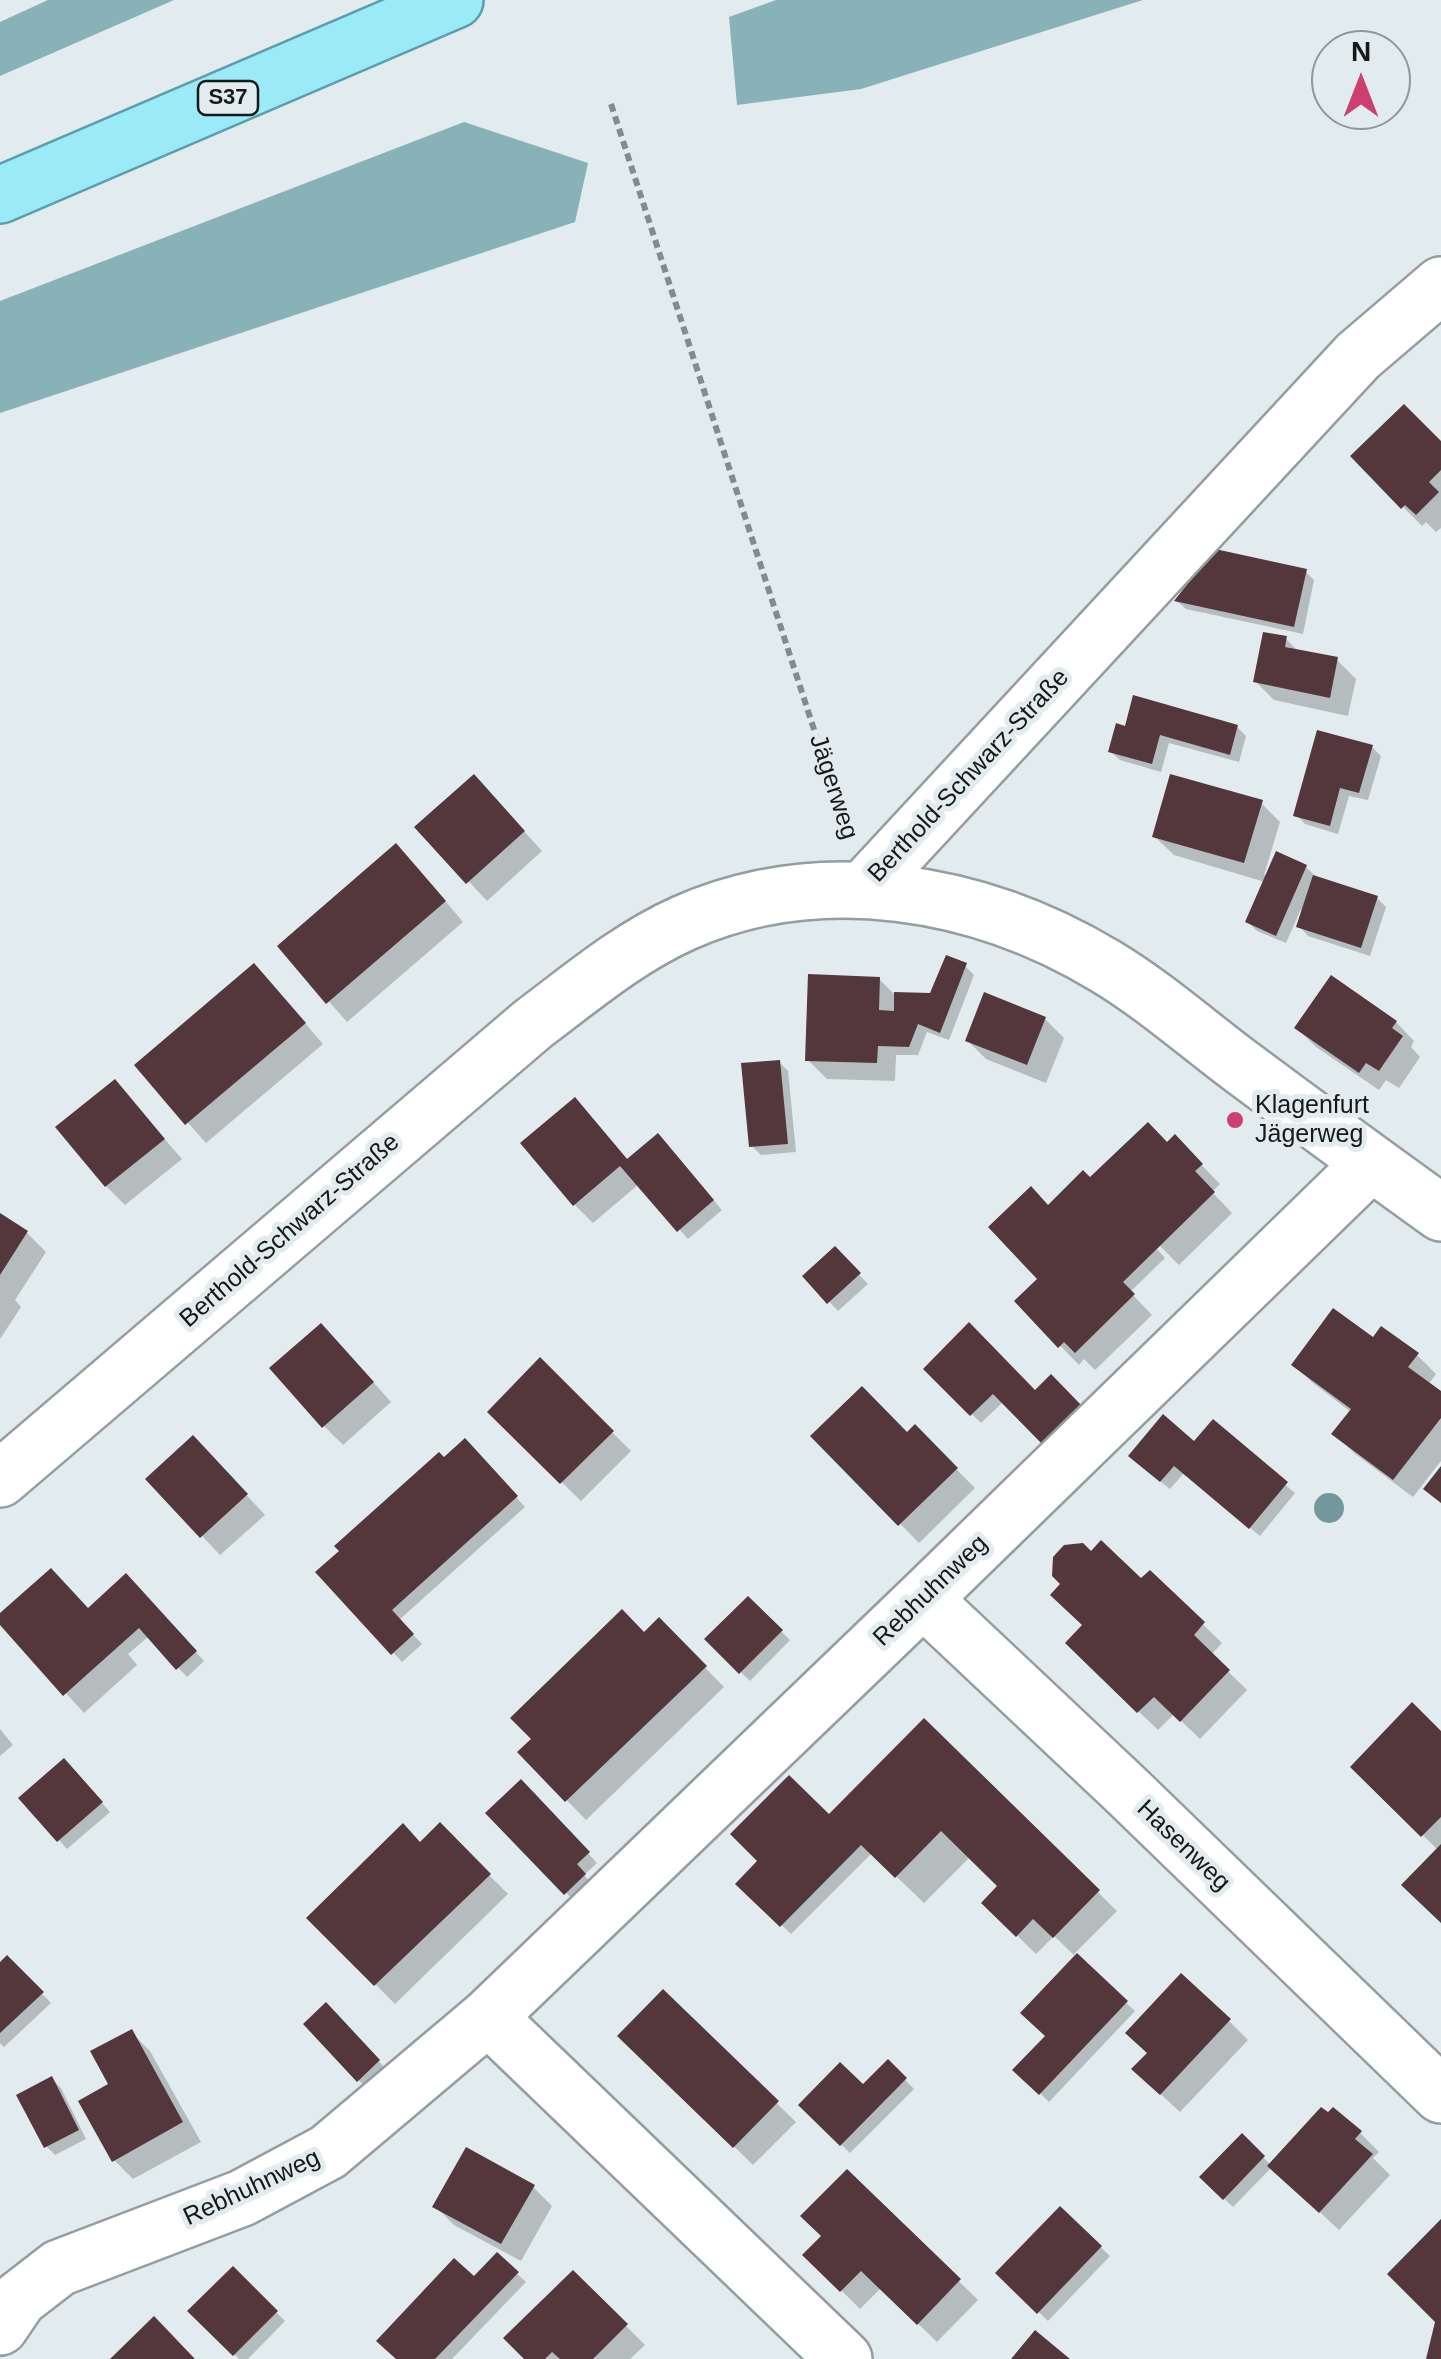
<!DOCTYPE html>
<html>
<head>
<meta charset="utf-8">
<style>
	body { margin:0 }
	#map { position:relative; width:1441px; height:2359px; overflow:hidden; background:#e2ebed; font-family:Arial,sans-serif }
	canvas { display:block }
	.north { position:absolute; left:1311px; top:30px; width:100px; height:100px; box-sizing:border-box; background:#e2ebed; border:2px solid #909799; border-radius:50%; rotate:0deg; font-size:28px; font-weight:700; line-height:40px; text-align:center; color:#16191a }
	.north::after { content:''; display:block; margin:auto; width:35px; height:45px; background:#cc3f6e; clip-path:polygon(50% 0,100% 100%,50% 72%,0 100%) }
</style>
</head>
<body>
<div id="map">
<canvas width="1441" height="2359"></canvas>
<div class="north">N</div>
</div>
<script>
const ctx = document.querySelector('canvas').getContext('2d');
ctx.lineJoin = 'round';
function fillPath(path, color) { ctx.fillStyle = color; ctx.fill(path, 'evenodd'); }
function stroke(path, color, width, dash) { ctx.strokeStyle = color; ctx.lineWidth = width; ctx.lineCap = dash ? 'butt' : 'round'; ctx.setLineDash(dash || []); ctx.stroke(path); }
function drawText(font, color, halo, rows, align = 'center') {
  ctx.font = font + ' Arial,sans-serif'; ctx.lineWidth = 10; ctx.setLineDash([]); ctx.textBaseline = 'middle'; ctx.strokeStyle = halo; ctx.fillStyle = color; for (const [text, x, y, turn = 0] of rows) {
    ctx.save(); ctx.translate(x, y); ctx.rotate((+turn || 0) * Math.PI / 180); ctx.textAlign = isNaN(turn) ? turn : align; if (halo) ctx.strokeText(text, 0, 0); ctx.fillText(text, 0, 0); ctx.restore();
  }
}
fillPath(new Path2D(`
	M48,0h126l-174,76v-54z
	M776,0h367l-282,89 -124,16 -8,-88z
	M464,122l124,41 -13,59 -575,191v-112z`), '#89b1b8');
fillPath(new Path2D(`
	M1441,445v83l-5,4 -10,-10 -4,4 -69,-70z
	M1305,571l9,9 -11,54 -117,-25 -9,-8z
	M1286,639l13,13 38,8 19,19 -8,37 -74,-16 -19,-19z
	M1117,726l120,1 9,9 -7,26 -70,-19 -8,29 -41,-12 -10,-9z
	M1372,747l9,9 -13,44 -19,-4 -11,38 -33,-10 -9,-9z
	M492,796l50,55 -55,50 -69,-74z
	M1261,803l19,19 -16,53 42,-8 9,9 62,22 9,9 -16,49 -62,-20 -9,-10 5,-15 -3,-2 -15,34 -29,-12 -9,-9 17,-40 -91,-27 -20,-19z
	M415,865l48,57 -116,100 -67,-76z
	M965,966l9,9 -25,65 -22,-8 -9,23h-22l-1,26 -68,-2 -19,-19 71,-81 15,15 38,1z
	M273,986l50,58 -117,99 -68,-77z
	M1045,1019l19,19 -18,45 -60,-24 -19,-19z
	M1396,1022l18,19 -3,6 9,10 -21,31 -13,-8 -7,10 -63,-43 -19,-19z
	M779,1062l9,9 8,81 -35,3 -9,-9z
	M115,1082l67,77 -57,46 -19,-19z
	M593,1119l36,42 38,-16 55,65 -34,29 -49,-55 -46,39 -19,-19z
	M1175,1138l45,46 -8,8 20,21 -53,52 -19,-19 -3,3 8,9 -35,34 22,23 -57,55 -11,-11 -5,6 -62,-64 24,-22 7,-71 42,-28 77,-35z
	M0,1216l27,17 19,19 -31,48 6,7 -21,32z
	M834,1249l34,35 -30,27 -33,-35z
	M340,1345l51,57 -48,43 -19,-19z
	M1417,1355l19,19 -8,11 13,10v66l-28,36 -59,-44 -19,-19 16,-22 -38,-29 -19,-18z
	M540,1361l91,90 -50,50 -91,-89z
	M926,1369l109,24 55,24 -87,-15 -22,21z
	M1213,1423l82,70 -35,43 -76,-63 -14,16 -30,-24 55,-20z
	M915,1428l60,60 -56,55 -105,-107 94,-1z
	M465,1442l60,65 -126,113 23,24 -20,18 -83,-90z
	M212,1458l53,57 -45,40 -71,-76z
	M1150,1573l72,70 -11,12 36,35 -47,49 -26,-25 -16,16 -90,-87z
	M135,1585l69,76 -17,16 -38,-41 -21,18 9,11 -53,48 -84,-92v-4l88,-6z
	M748,1599l42,41 -40,41 -43,-42z
	M659,1621l65,66 -138,133 -66,-68z
	M924,1721l193,190 -43,43 61,57 -86,91 -33,-32 32,-34 28,-79 -22,-21 -18,18 -52,-51 16,-17 -30,-29 -46,46 -52,-50 -81,81 -53,-51 109,-48z
	M0,1729l13,16 -13,11z
	M1441,1734v186l-3,-70 -85,-83z
	M73,1770l37,42 -43,37 -8,-9z
	M521,1782l76,81 -13,12 9,10 -18,17 -86,-89z
	M440,1826l68,68 -113,110 -85,-86 111,-73z
	M7,1958l44,45 -47,44 -4,-4v-78z
	M663,1993l133,129 -43,43 -132,-129z
	M326,2005l61,65 -20,19 -61,-65z
	M1229,2021l19,19 -68,72 -26,-24z
	M131,2032l19,19 51,91 -68,37 -19,-19z
	M888,2062l26,27 -64,64 -49,-48 62,-18z
	M52,2079l9,9 25,51 -31,16 -9,-9z
	M1328,2116l32,17 19,19 -6,6 17,17 -51,55 -67,-63 -39,40 -31,-30 40,-40 29,28z
	M847,2172l131,128 -41,42 -56,-54 -21,21 -54,-54 18,-19z
	M533,2187l19,19 -31,55 -67,-36 -19,-19z
	M1060,2209l50,47 -62,65 -50,-49z
	M497,2255l29,27 -74,77h-54z
	M233,2269l52,52 -37,38h-9l-48,-48z
	M573,2273l72,72 -15,14h-103z`), '#0003');
fillPath(new Path2D(`
	M1404,404l37,37v29l-12,12 10,10 -23,23 -11,-10 -4,4 -51,-53z
	M1215,549l92,20 -13,58 -120,-26z
	M1263,632l24,4 -2,11 53,10 -8,41 -77,-16z
	M1133,695l105,30 -8,30 -70,-20 -8,29 -44,-12 8,-29 9,3z
	M1317,730l56,15 -14,48 -19,-5 -10,38 -37,-10z
	M474,774l51,57 -59,53 -52,-57z
	M1170,774l93,26 -19,63 -92,-26z
	M396,843l50,58 -120,103 -49,-58z
	M1276,851l31,14 -31,71 -31,-14z
	M1313,875l65,21 -17,52 -65,-21z
	M946,955l21,8 -27,70 -22,-9 -9,23 -31,-1 -1,17 -72,-2 3,-87 72,3 -1,33 15,1v-19l36,1z
	M254,963l52,60 -121,102 -51,-60z
	M1331,975l66,46 -5,7 11,8 -24,35 -13,-8 -7,10 -65,-45z
	M984,992l62,25 -19,48 -62,-24z
	M780,1060l8,84 -39,3 -8,-84z
	M115,1079l50,60 -60,48 -50,-60z
	M575,1097l52,62 31,-26 56,67 -37,32 -57,-66 -47,40 -53,-63z
	M1148,1122l19,20 8,-8 28,30 -8,7 20,21 -92,90 12,12 -60,59 -11,-11 -6,6 -44,-47 23,-22 -49,-52 43,-41 17,19 35,-35 7,7z
	M0,1213l28,18 -28,44z
	M835,1246l26,27 -34,31 -25,-28z
	M1333,1308l40,29 8,-11 38,27 -11,14 33,24v27l-48,62 -62,-46 20,-25 -60,-44z
	M969,1322l66,68 16,-16 32,33 -39,39 -51,-52 -23,22 -47,-47z
	M321,1323l53,59 -52,46 -53,-60z
	M540,1357l74,74 -54,53 -73,-72z
	M862,1386l45,46 8,-8 43,44 -60,58 -88,-90z
	M1163,1414l31,27 19,-22 75,63 -39,47 -75,-63 -14,16 -32,-26z
	M193,1435l55,59 -48,44 -55,-59z
	M465,1438l53,58 -126,114 22,24 -23,21 -76,-83 24,-21 -5,-5 105,-94 5,5z
	M1441,1466v37l-18,-14z
	M1101,1540l40,38 9,-8 55,52 -11,13 36,35 -50,52 -26,-25 -17,16 -72,-70 17,-18 -32,-30 10,-11 -8,-8 1,-19 11,-12 19,-2 8,8z
	M51,1568l37,40 38,-35 71,78 -21,19 -37,-42 -76,68 -63,-71v-12z
	M748,1596l35,34 -44,44 -35,-35z
	M622,1609l22,23 15,-15 48,49 -142,136 -48,-50 14,-13 -21,-21z
	M1412,1702l29,29v86l-20,20 -71,-70z
	M924,1718l176,172 -47,48 -20,-19 -17,18 -35,-34 16,-17 -56,-55 -46,47 -34,-33 -81,82 -45,-43 22,-23 -27,-27 59,-59 40,39z
	M64,1758l39,44 -46,40 -39,-44z
	M521,1779l69,73 -13,12 9,10 -22,21 -79,-82z
	M440,1822l51,52 -117,112 -68,-68 97,-95 17,19z
	M1441,1844v79l-40,-38z
	M1077,1953l51,48 -89,94 -27,-25 33,-34 -25,-23z
	M7,1955l37,37 -44,41v-71z
	M1181,1973l50,46 -71,76 -29,-26 16,-16 -22,-20z
	M663,1989l116,112 -46,47 -116,-112z
	M326,2002l54,58 -23,22 -54,-58z
	M132,2029l51,93 -71,40 -34,-61 30,-17 -18,-33z
	M888,2059l19,19 -67,68 -42,-41 42,-43 23,22z
	M52,2076l27,54 -35,18 -28,-53z
	M1321,2107l7,5 5,-5 29,24 -7,8 18,15 -54,59 -52,-47z
	M1242,2133l23,23 -42,44 -24,-23z
	M466,2147l69,38 -34,59 -69,-37z
	M847,2169l114,110 -44,46 -56,-54 -21,21 -38,-37 19,-19 -21,-20z
	M1060,2206l42,40 -65,68 -42,-41z
	M1441,2219v140h-15l9,-37 -48,-48z
	M497,2252l22,20 -84,87h-39l-20,-18 78,-83 20,18z
	M233,2266l45,45 -45,45 -46,-45z
	M573,2270l55,54 -35,35h-33l-8,-7 -7,7h-21l-21,-21z
	M154,2316l41,43h-85z
	M1035,2330l35,29h-59z`), '#54363d');
const minor = new Path2D(`
	M865,888l493,-532 83,-71
	M0,1479l533,-455c48,-36 95,-76 151,-101 136,-60 295,-33 421,43 47,28 90,66 134,99 67,50 134,99 202,148
	M923,1599l203,191 315,305
	M488,2017l356,342
	M0,2327l19,-28 40,-31 183,-70 86,-46 160,-135 435,-418 448,-436`);
const trunk = new Path2D(`
	M0,195l455,-195`);
stroke(minor, '#949d9f', 60);
stroke(trunk, '#5c9eaa', 60);
stroke(new Path2D(`
	M611,104l234,721`), '#858b8c', 6, [8, 5]);
stroke(minor, '#fff', 55);
stroke(trunk, '#9beaf8', 55);
ctx.fillStyle = '#73979d';
for (const [x, y] of [
	[1329,1508]
]) { ctx.beginPath(); ctx.arc(x, y, 15, 0, 2 * Math.PI); ctx.fill(); }
for (const [x, y, r, color] of [
	[1235,1120,10,"#cc3f6e"]
]) { const dot = new Path2D(); dot.arc(x, y, r, 0, 2 * Math.PI); ctx.fillStyle = color; ctx.fill(dot); stroke(dot, '#e2ebed', 4); }
for (const [x, y, w] of [
	[228,98,60]
]) { const box = new Path2D(); box.roundRect(x - w / 2, y - 17, w, 34, 8); ctx.fillStyle = '#e2ebed'; ctx.fill(box); stroke(box, '#16191a', 2.5); }
drawText('bold 22px', '#16191a', null, [
	["S37",228,98]
]);
drawText('25px', '#16191a', '#e2ebed', [
	["Berthold-Schwarz-Straße",969,776,-47],
	["Jägerweg",833,787,72],
	["Berthold-Schwarz-Straße",290,1231,-41],
	["Rebhuhnweg",931,1591,-44],
	["Hasenweg",1183,1846,44],
	["Rebhuhnweg",252,2188,-25]
]);
drawText('25px', '#16191a', '#e2ebed', [
	["Klagenfurt",1255,1106],
	["Jägerweg",1255,1135]
], 'left');
</script>
</body>
</html>
